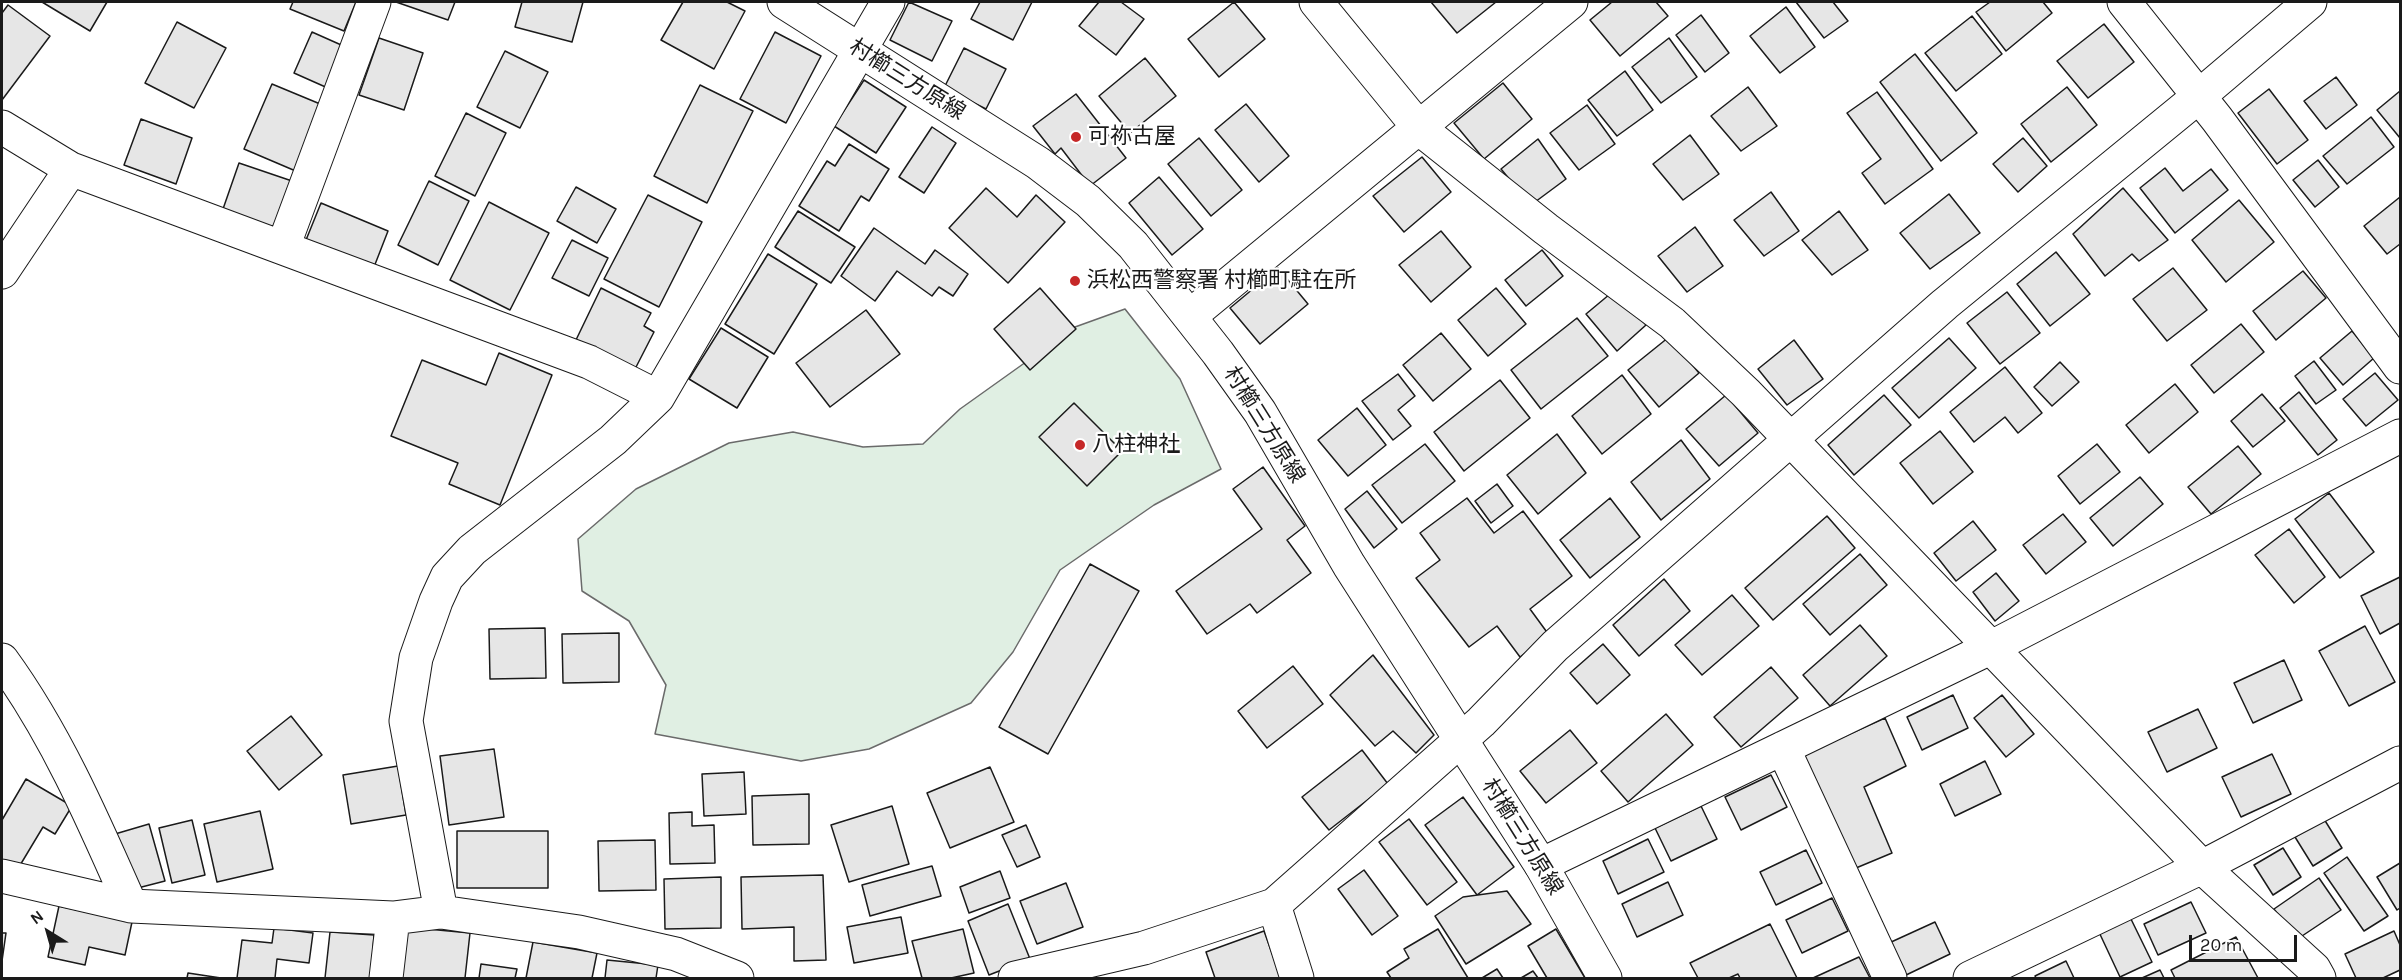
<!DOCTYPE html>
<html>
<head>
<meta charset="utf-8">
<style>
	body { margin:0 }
	#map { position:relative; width:2402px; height:980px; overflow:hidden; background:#fff; font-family:Karla,sans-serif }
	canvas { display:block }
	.frame { position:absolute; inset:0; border:3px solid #1a1a1a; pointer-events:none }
	.north { position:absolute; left:18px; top:902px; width:60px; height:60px; -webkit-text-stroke:4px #fff; paint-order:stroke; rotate:323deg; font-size:16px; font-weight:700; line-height:24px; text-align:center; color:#1a1a1a }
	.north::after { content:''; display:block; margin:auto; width:21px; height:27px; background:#1a1a1a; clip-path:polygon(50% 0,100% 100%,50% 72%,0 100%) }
	.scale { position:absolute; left:2189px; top:935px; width:108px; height:27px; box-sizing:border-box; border:3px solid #1a1a1a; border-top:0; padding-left:8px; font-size:18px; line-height:21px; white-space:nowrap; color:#1a1a1a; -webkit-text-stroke:4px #fff; paint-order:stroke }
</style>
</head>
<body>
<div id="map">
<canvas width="2402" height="980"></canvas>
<div class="frame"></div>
<div class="north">N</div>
<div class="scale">20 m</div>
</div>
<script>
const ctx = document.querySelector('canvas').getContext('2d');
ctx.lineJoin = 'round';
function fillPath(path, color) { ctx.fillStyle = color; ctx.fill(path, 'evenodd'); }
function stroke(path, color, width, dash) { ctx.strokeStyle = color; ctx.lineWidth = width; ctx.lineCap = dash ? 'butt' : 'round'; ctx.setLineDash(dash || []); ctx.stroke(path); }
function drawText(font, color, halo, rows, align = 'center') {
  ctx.font = font + ' Karla,"Noto Sans JP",sans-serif'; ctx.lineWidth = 4.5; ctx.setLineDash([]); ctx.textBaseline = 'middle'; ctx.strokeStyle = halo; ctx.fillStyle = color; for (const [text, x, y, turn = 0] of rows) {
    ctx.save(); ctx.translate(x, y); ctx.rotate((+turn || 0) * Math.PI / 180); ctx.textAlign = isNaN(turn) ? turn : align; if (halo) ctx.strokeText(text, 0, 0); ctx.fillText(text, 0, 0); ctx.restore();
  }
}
const green = new Path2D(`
	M1125,309l55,70 41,90 -67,36 -94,65 -47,82 -42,51 -102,46 -68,12 -146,-27 11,-49 -37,-64 -47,-30 -4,-52 58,-50 93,-46 64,-11 70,15 60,-3 37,-35 115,-82z`);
fillPath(green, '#e0efe3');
stroke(green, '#6a6a6a', 1.5);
const building = new Path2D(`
	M42,2h65l-17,29z
	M293,2h63l-12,29 -54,-22z
	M396,2h59l-7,18z
	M522,2h61l-11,40 -57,-15z
	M683,2h44l18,9 -31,58 -53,-29z
	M909,2l43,19 -20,40 -42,-21z
	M980,2h52l-19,38 -42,-21z
	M1099,2h22l23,17 -28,36 -37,-29z
	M1234,2l31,37 -46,38 -31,-38z
	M1431,2h65l-39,31z
	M1612,2h44l12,14 -48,40 -30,-36z
	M1796,2h37l15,19 -24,17z
	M1990,2h53l9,11 -46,38 -30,-39z
	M8,5l42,31 -48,64v-87z
	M1786,7l29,40 -35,26 -30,-37z
	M1701,15l28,38 -24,19 -29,-37z
	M1972,16l30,38 -46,37 -31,-38z
	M177,22l49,26 -32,60 -49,-25z
	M2104,24l30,38 -46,36 -31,-37z
	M312,32l36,16 -18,41 -36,-16z
	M775,32l46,24 -35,67 -46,-24z
	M379,38l44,15 -19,57 -45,-15z
	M1669,38l28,39 -36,26 -29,-36z
	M964,48l42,21 -20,40 -42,-21z
	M505,51l43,21 -28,56 -43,-21z
	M1915,54l62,79 -36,28 -61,-79z
	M1145,58l31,38 -46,37 -31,-37z
	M1625,71l28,39 -36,26 -29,-36z
	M2336,77l21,28 -31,24 -22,-28z
	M864,80l42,27 -30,46 -42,-27z
	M1503,83l29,36 -48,40 -30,-36z
	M272,84l53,22 -27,66 -54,-23z
	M700,85l53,26 -46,92 -53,-27z
	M1748,87l29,39 -36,25 -30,-35z
	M2067,87l30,38 -46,37 -30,-38z
	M2269,89l39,51 -31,24 -39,-51z
	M2400,91v47l-23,-28z
	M1877,92l56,77 -48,35 -23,-31 19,-14 -34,-46z
	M1076,94l50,64 -36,28 -29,-38 -6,6 -22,-28z
	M1246,104l43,52 -30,26 -44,-52z
	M1587,105l28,39 -36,26 -29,-37z
	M466,113l40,20 -31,63 -40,-20z
	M2371,117l23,30 -47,37 -24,-28z
	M141,119l51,19 -16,46 -52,-19z
	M932,127l24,16 -32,50 -25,-16z
	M1690,135l29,39 -36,26 -30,-36z
	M1199,138l43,52 -31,26 -43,-52z
	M2023,138l24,28 -29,26 -25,-28z
	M1538,139l28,40 -35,26 -30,-36z
	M849,144l40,25 -20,32 -8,-5 -22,35 -40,-25 28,-45 8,5z
	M1422,157l29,35 -47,40 -31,-36z
	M2318,160l21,27 -24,20 -22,-27z
	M239,163l53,18 -17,47 -52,-19z
	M2165,168l18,23 28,-22 17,21 -53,43 -35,-45z
	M1159,177l44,52 -31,26 -43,-52z
	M429,181l40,20 -31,64 -40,-20z
	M576,187l40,22 -19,34 -40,-22z
	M986,188l31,29 19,-22 29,27 -57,61 -59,-55z
	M2123,188l45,52 -29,21 -7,-7 -27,22 -32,-42z
	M1771,192l28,39 -35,25 -30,-36z
	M1949,194l31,39 -50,36 -30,-36z
	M648,195l54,27 -43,85 -55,-28z
	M2400,197v47l-13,10 -23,-28z
	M2239,200l35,42 -48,40 -34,-42z
	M489,202l60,31 -39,77 -60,-30z
	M321,203l67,28 -14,36 -68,-27z
	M798,211l57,36 -24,36 -56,-36z
	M1839,211l29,39 -36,25 -30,-35z
	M1695,227l28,39 -36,26 -29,-36z
	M874,228l51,36 10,-14 33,24 -15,22 -14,-9 -7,9 -35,-25 -22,30 -34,-25z
	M1441,231l30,36 -40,35 -32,-37z
	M572,240l36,18 -19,38 -37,-18z
	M1542,250l21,26 -37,30 -21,-26z
	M2056,252l34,42 -40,32 -33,-42z
	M768,254l49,30 -43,70 -49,-30z
	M1278,268l30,36 -48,40 -30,-36z
	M2173,268l34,42 -40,31 -34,-42z
	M2303,271l23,27 -50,42 -23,-29z
	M601,288l50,25 -7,13 10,6 -20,39 -59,-29z
	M1040,288l36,41 -46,41 -36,-41z
	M1496,288l30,36 -38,32 -30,-36z
	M1616,289l30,36 -29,26 -31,-37z
	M2007,292l33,41 -40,31 -33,-41z
	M866,310l34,44 -70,53 -34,-44z
	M1577,318l31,38 -67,53 -30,-39z
	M2241,324l23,28 -50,41 -23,-28z
	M721,328l47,29 -31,51 -48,-29z
	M2352,331l22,27 -31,27 -23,-27z
	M1441,333l30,36 -38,32 -30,-36z
	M1669,337l30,36 -40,34 -31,-37z
	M1949,338l27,30 -57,50 -27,-30z
	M1794,340l29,39 -36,26 -29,-36z
	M499,353l53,22 -52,130 -51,-21 9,-21 -67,-27 31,-76 64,25z
	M2314,361l22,29 -20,14 -21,-28z
	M2060,362l19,20 -27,24 -18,-19z
	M2005,367l37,46 -24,20 -13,-16 -31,25 -24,-30z
	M2375,373l23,27 -32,26 -23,-27z
	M1398,374l17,22 -17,14 13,16 -18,14 -31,-39z
	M1622,375l29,39 -49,40 -30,-38z
	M1500,380l30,38 -66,53 -30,-39z
	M2175,384l23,28 -49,41 -23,-28z
	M2299,392l38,48 -19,15 -38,-47z
	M2262,394l23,27 -32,26 -22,-26z
	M1726,395l32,38 -39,33 -33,-37z
	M1884,395l27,30 -57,50 -26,-30z
	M1074,403l48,48 -35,35 -48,-49z
	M1357,408l29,37 -38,31 -30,-36z
	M1940,431l33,41 -40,32 -33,-41z
	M1557,434l29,39 -48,41 -31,-39z
	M1681,440l29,39 -49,41 -30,-38z
	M1425,444l30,37 -53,42 -30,-38z
	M2097,444l23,28 -40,32 -22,-28z
	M2238,446l23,28 -50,40 -23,-27z
	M1263,467l42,59 -18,14 24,33 -54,40 -7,-9 -43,30 -31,-43 86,-62 -29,-40z
	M2140,477l23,27 -50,42 -23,-28z
	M1497,484l16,22 -22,17 -16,-22z
	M1367,491l30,38 -23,19 -29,-39z
	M2329,493l45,59 -34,26 -45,-59z
	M1467,498l27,35 29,-22 49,65 -42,33 19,26 -29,22 -23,-31 -28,21 -53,-69 24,-18 -20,-27z
	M1610,498l30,39 -50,41 -30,-38z
	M2063,514l23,28 -40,32 -23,-29z
	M1827,516l28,32 -82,72 -28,-32z
	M1973,521l23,29 -40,31 -22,-28z
	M2289,529l36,48 -31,26 -39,-48z
	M1860,554l27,31 -57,50 -27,-31z
	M1090,564l49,27 -91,163 -49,-27z
	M1996,573l23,28 -24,20 -22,-29z
	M2400,577v46l-20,11 -19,-38z
	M1664,579l26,32 -51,45 -26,-31z
	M1732,595l27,31 -57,49 -27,-30z
	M1860,625l27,31 -57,50 -27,-31z
	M2365,626l30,56 -46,24 -30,-55z
	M545,628l1,50 -56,1 -1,-50z
	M619,633v49l-56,1 -1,-49z
	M1603,644l27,31 -33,29 -27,-31z
	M1373,655l61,80 -18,18 -23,-22 -18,15 -45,-51z
	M2284,660l18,40 -49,23 -19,-40z
	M1293,666l30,38 -56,44 -29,-37z
	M1771,667l27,31 -57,49 -27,-30z
	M1953,695l15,33 -46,22 -15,-33z
	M2002,695l32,39 -28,23 -32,-39z
	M2198,709l19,39 -50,24 -19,-40z
	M1666,714l27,31 -65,57 -27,-31z
	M291,716l31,39 -43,35 -32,-39z
	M1885,718l21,48 -42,21 28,66 -36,15 -53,-113z
	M1570,730l27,33 -51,40 -26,-32z
	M494,749l10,68 -55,8 -9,-69z
	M1362,750l26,34 -59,46 -27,-33z
	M2272,754l19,40 -50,23 -19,-40z
	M1985,761l16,33 -46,22 -15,-32z
	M398,766l8,49 -55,9 -8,-49z
	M990,767l24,55 -64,26 -23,-55z
	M744,772l2,42 -42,2 -2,-42z
	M1771,775l16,32 -46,23 -16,-33z
	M26,779l46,27 -17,28 -12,-7 -27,45 -14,-9v-43z
	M809,794v50l-56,1 -1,-49z
	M1463,797l51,70 -37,28 -52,-70z
	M892,806l17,58 -60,18 -18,-57z
	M1701,806l16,33 -46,22 -16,-33z
	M260,811l13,58 -56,13 -13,-58z
	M692,812v14l22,-1 1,38 -45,1 -1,-51z
	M1409,819l48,63 -30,23 -48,-63z
	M2324,819l18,29 -29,18 -18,-29z
	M192,820l13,55 -33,8 -13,-55z
	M149,824l16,57 -35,9 -15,-56z
	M1026,825l14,32 -23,10 -15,-32z
	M457,831h91v57h-91z
	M1648,839l16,33 -46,22 -15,-33z
	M655,840l1,50 -57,1 -1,-50z
	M2283,848l18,29 -28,18 -19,-30z
	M1806,850l16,33 -46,22 -16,-33z
	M2347,857l41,59 -24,15 -40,-58z
	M2400,863v45l-3,2 -20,-33z
	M932,866l9,30 -71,20 -8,-31z
	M1364,870l34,46 -26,19 -34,-46z
	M1000,871l10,27 -41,15 -9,-26z
	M823,875l3,85 -32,1v-34l-52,2 -1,-52z
	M721,877v51l-56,1 -1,-50z
	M2319,878l22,32 -45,30 -22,-31z
	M1668,882l15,33 -46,22 -15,-33z
	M1066,883l17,44 -46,17 -17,-43z
	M1507,891l24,33 -65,40 -31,-48 28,-19z
	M1832,898l16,33 -46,22 -16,-33z
	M2191,902l15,31 -48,22 -14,-31z
	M1008,904l22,55 -41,16 -21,-54z
	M59,906l73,16 -7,33 -36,-8 -4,18 -37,-8z
	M2129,915l23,47 -32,15 -22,-47z
	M901,917l7,36 -54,10 -7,-36z
	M1935,922l15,32 -46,22 -15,-33z
	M1770,924l27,54h-57l-2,-4 -9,4h-31l-8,-15z
	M406,927l64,6 -5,45h-65z
	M274,928l39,5 -4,30 -32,-4 -2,19h-38l5,-38 30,3z
	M963,929l11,44 -23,5h-29l-10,-37z
	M1438,929l30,49h-77l-4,-6 22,-14 -5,-9z
	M1556,929l29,49h-38l-19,-32z
	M1264,931l17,47h-66l-9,-26z
	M2394,931l6,14v25l-17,8h-27l-11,-24z
	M330,932l44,3 -3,43h-46z
	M2,933h4l-4,28z
	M2236,937l22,41h-83l-4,-8z
	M533,942l64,11 -5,25h-66z
	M1859,957l11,21h-57z
	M607,960l51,5 -2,13h-51z
	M2066,961l8,17h-38l-1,-2z
	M481,964l36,5 -2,9h-36z
	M1497,969l6,9h-21z
	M2160,970l4,8h-22z
	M1533,971l5,7h-17z
	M188,973l33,5h-34z`);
fillPath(building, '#e6e6e6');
stroke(building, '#1a1a1a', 1.5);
const minor = new Path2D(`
	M1316,2l104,127 126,100 126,94 74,70 456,474 112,102 5,9
	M2124,2l93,117 183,248
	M2,127l69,42 518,193 69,35
	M283,247l91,-245
	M2,272l69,-103
	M1190,316l381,-314
	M2,660c54,74 92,162 129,246
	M1783,748l107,230
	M1541,865l449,-217 410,-212
	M2,876l129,30 262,12 48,-6 138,20 97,22 61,24
	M1274,905l23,73
	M441,912l-35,-191 10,-63 20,-57 11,-24 25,-27 141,-110 45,-43 230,-395
	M386,978l7,-60
	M1015,978l129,-30 130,-43 207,-183 74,-76 390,-342 253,-207 112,-95
	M1970,978l232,-111 198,-104`);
const major = new Path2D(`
	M784,2l254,161 50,38 45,44 85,108 42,59 89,153 192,300 64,113`);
stroke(minor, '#1a1a1a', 35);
stroke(major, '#1a1a1a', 35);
stroke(minor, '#fff', 33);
stroke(major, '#fff', 33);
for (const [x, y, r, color] of [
	[1076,137,6,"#c62828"],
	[1075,281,6,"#c62828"],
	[1080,445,6,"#c62828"]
]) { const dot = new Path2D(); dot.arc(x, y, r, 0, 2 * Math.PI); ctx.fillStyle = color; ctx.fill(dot); stroke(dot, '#fff', 2); }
drawText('22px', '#1a1a1a', '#fff', [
	["村櫛三方原線",907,80,32],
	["村櫛三方原線",1264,425,58],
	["村櫛三方原線",1522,837,58]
]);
drawText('22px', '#1a1a1a', '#fff', [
	["可祢古屋",1088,137],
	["浜松西警察署 村櫛町駐在所",1087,281],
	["八柱神社",1092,445]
], 'left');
</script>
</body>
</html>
